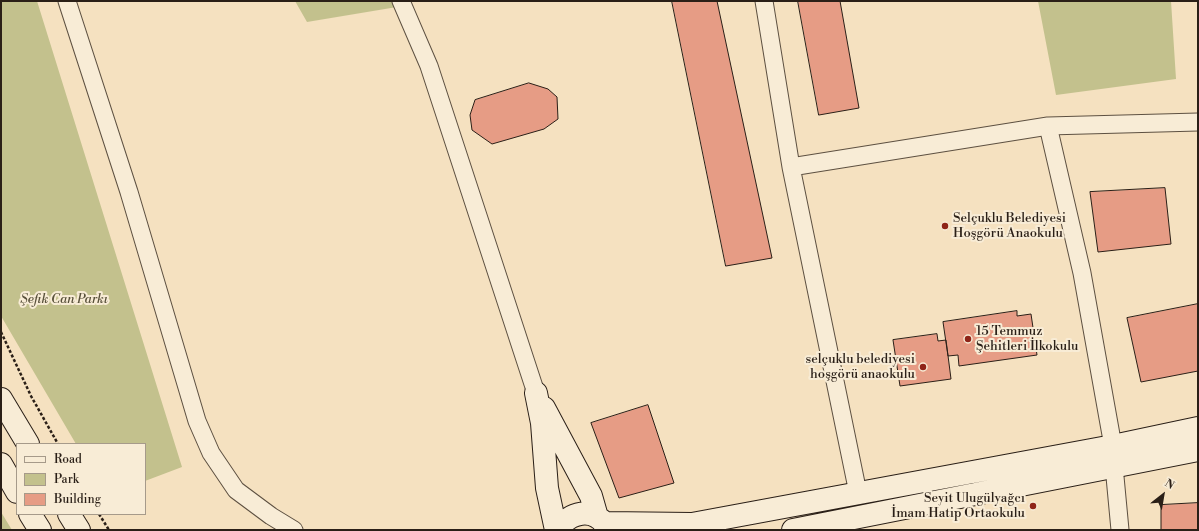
<!DOCTYPE html>
<html>
<head>
<meta charset="utf-8">
<style>
	body { margin:0 }
	#map { position:relative; width:1199px; height:531px; overflow:hidden; background:#f5e1c0; font-family:"Libre Bodoni",serif }
	canvas { display:block }
	.frame { position:absolute; inset:0; border:2px solid #2a1f17; pointer-events:none }
	.legend { position:absolute; left:16px; top:443px; width:130px; height:72px; box-sizing:border-box; background:#f8ecd6; border:1px solid #a69a8a; margin:0; padding:5px 7px; list-style:none; font-size:12px; color:#2a1f17 }
	.legend li { display:flex; align-items:center; gap:8px; height:20px }
	.legend b { width:20px; border:1px solid #a69a8a }
	.north { position:absolute; left:1143px; top:475px; width:40px; height:40px; -webkit-text-stroke:3px #f8ecd6; paint-order:stroke; rotate:31deg; font-size:11px; font-weight:700; line-height:16px; text-align:center; color:#2a1f17 }
	.north::after { content:''; display:block; margin:auto; width:14px; height:18px; background:#2a1f17; clip-path:polygon(50% 0,100% 100%,50% 72%,0 100%) }
</style>
</head>
<body>
<div id="map">
<canvas width="1199" height="531"></canvas>
<div class="frame"></div>
<ul class="legend">
<li><b style="height:5px;background:#f8ecd6"></b>Road</li>
<li><b style="height:11px;background:#c3c18d"></b>Park</li>
<li><b style="height:11px;background:#e69c85"></b>Building</li>
</ul>
<div class="north">N</div>
</div>
<script>
const ctx = document.querySelector('canvas').getContext('2d');
ctx.lineJoin = 'round';
function fillPath(path, color) { ctx.fillStyle = color; ctx.fill(path, 'evenodd'); }
function stroke(path, color, width, dash) { ctx.strokeStyle = color; ctx.lineWidth = width; ctx.lineCap = dash ? 'butt' : 'round'; ctx.setLineDash(dash || []); ctx.stroke(path); }
function drawText(font, color, halo, rows, align = 'center') {
  ctx.font = font + ' "Libre Bodoni",serif'; ctx.lineWidth = 4; ctx.setLineDash([]); ctx.textBaseline = 'middle'; ctx.strokeStyle = halo; ctx.fillStyle = color; for (const [text, x, y, turn = 0] of rows) {
    ctx.save(); ctx.translate(x, y); ctx.rotate((+turn || 0) * Math.PI / 180); ctx.textAlign = isNaN(turn) ? turn : align; if (halo) ctx.strokeText(text, 0, 0); ctx.fillText(text, 0, 0); ctx.restore();
  }
}
fillPath(new Path2D(`
	M1,1h36l145,466 -37,14v-37h-69l-75,-128z
	M295,1h106l2,5 -96,16z
	M1038,1h133l5,78 -120,16z
	M1,512l11,18h-11z`), '#c3c18d');
const building = new Path2D(`
	M672,1h45l55,257 -46,8z
	M798,1h42l19,107 -40,7z
	M529,83l19,6 9,8 1,22 -14,10 -52,15 -20,-14 -2,-15 5,-15z
	M1165,188l6,56 -73,8 -8,-60z
	M1198,304v67l-57,11 -14,-64z
	M1017,311v5l14,-2 6,41 -78,11 -1,-11 -10,1 -5,-34z
	M937,334l1,7 8,-1 5,39 -51,7 -7,-46z
	M648,405l26,78 -55,15 -28,-75z
	M1198,503v27h-37v-25z`);
fillPath(building, '#e69c85');
stroke(building, '#2a1f17', 1);
const street = new Path2D(`
	M67,1l62,191 68,229 14,32 25,37 35,26 23,14
	M401,1l28,65 107,327
	M764,1l27,166 67,326
	M1048,126l34,147 31,173
	M791,167l257,-41 150,-4
	M1114,466l6,64`);
const secondary = new Path2D(`
	M536,393l6,30 5,65 9,42
	M1,399l27,45
	M544,408l47,88 6,21
	M1,464l16,28
	M30,514l10,16
	M69,514l10,16
	M605,523l87,1 421,-78 85,-18
	M558,530c10,-18 36,-24 48,-4
	M793,530l405,-80`);
stroke(street, '#5d5041', 19);
stroke(secondary, '#2a1f17', 24);
stroke(new Path2D(`
	M1,332l30,64 27,48
	M99,514l10,16`), '#2a1f17', 2.5, [3, 2]);
stroke(street, '#f8ecd6', 17);
stroke(secondary, '#f8ecd6', 22);
for (const [x, y, r, color] of [
	[945,226,4,"#8f2418"],
	[968,339,4,"#8f2418"],
	[923,367,4,"#8f2418"],
	[1033,506,4,"#8f2418"]
]) { const dot = new Path2D(); dot.arc(x, y, r, 0, 2 * Math.PI); ctx.fillStyle = color; ctx.fill(dot); stroke(dot, '#f8ecd6', 1.5); }
drawText('13px', '#2a1f17', '#f8ecd6', [
	["Selçuklu Belediyesi",953,219],
	["Hoşgörü Anaokulu",953,234],
	["15 Temmuz",976,332],
	["Şehitleri İlkokulu",976,347],
	["selçuklu belediyesi",915,360,"right"],
	["hoşgörü anaokulu",915,375,"right"],
	["Seyit Ulugülyağcı",1025,499,"right"],
	["İmam Hatip Ortaokulu",1025,514,"right"]
], 'left');
drawText('italic 13px', '#58503a', '#f8ecd6', [
	["Şefik Can Parkı",64,300]
]);
</script>
</body>
</html>
